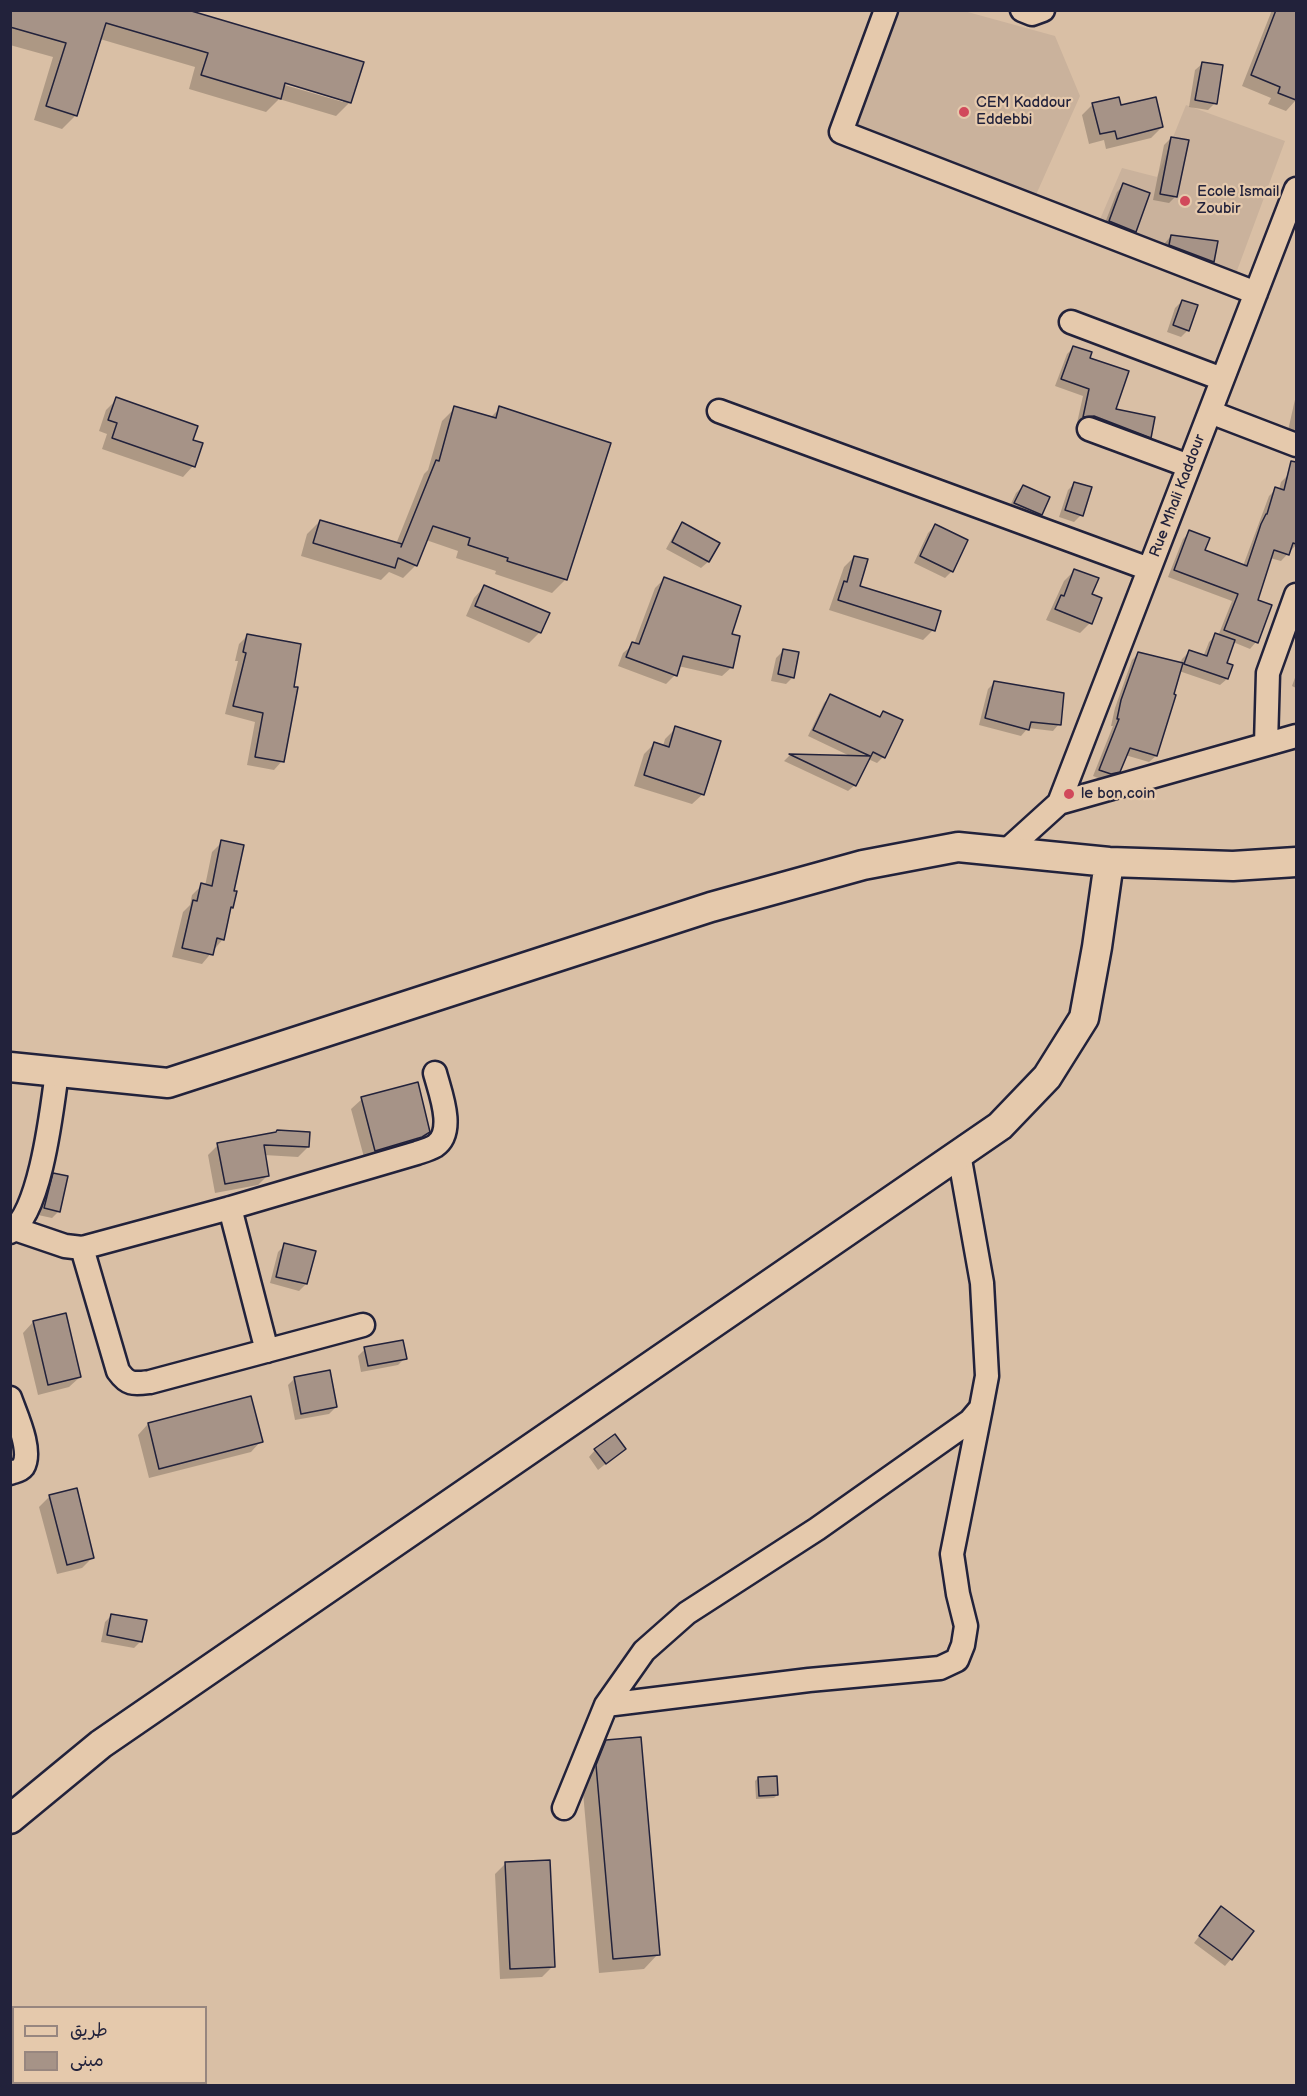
<!DOCTYPE html>
<html>
<head>
<meta charset="utf-8">
<style>
	body { margin:0 }
	#map { position:relative; width:1307px; height:2096px; overflow:hidden; background:#d9bfa5; font-family:"Balsamiq Sans","Playpen Sans Arabic",sans-serif }
	canvas { display:block }
	.frame { position:absolute; inset:0; border:12px solid #22223b; pointer-events:none }
	.legend { position:absolute; left:12px; top:2006px; width:195px; height:78px; box-sizing:border-box; background:#e5c9ac; border:2px solid #97867f; margin:0; padding:8px 10px; list-style:none; font-size:18px; color:#22223b }
	.legend li { display:flex; align-items:center; gap:12px; height:30px }
	.legend b { width:30px; border:2px solid #97867f }
</style>
</head>
<body>
<div id="map">
<canvas width="1307" height="2096"></canvas>
<div class="frame"></div>
<ul class="legend">
<li><b style="height:8px;background:#e5c9ac"></b>طريق</li>
<li><b style="height:16px;background:#a69387"></b>مبنى</li>
</ul>
</div>
<script>
const ctx = document.querySelector('canvas').getContext('2d');
ctx.lineJoin = 'round';
function fillPath(path, color) { ctx.fillStyle = color; ctx.fill(path, 'evenodd'); }
function stroke(path, color, width, dash) { ctx.strokeStyle = color; ctx.lineWidth = width; ctx.lineCap = dash ? 'butt' : 'round'; ctx.setLineDash(dash || []); ctx.stroke(path); }
function drawText(font, color, halo, rows, align = 'center') {
  ctx.font = font + ' "Balsamiq Sans",sans-serif'; ctx.lineWidth = 4.5; ctx.setLineDash([]); ctx.textBaseline = 'middle'; ctx.strokeStyle = halo; ctx.fillStyle = color; for (const [text, x, y, turn = 0] of rows) {
    ctx.save(); ctx.translate(x, y); ctx.rotate((+turn || 0) * Math.PI / 180); ctx.textAlign = isNaN(turn) ? turn : align; if (halo) ctx.strokeText(text, 0, 0); ctx.fillText(text, 0, 0); ctx.restore();
  }
}
fillPath(new Path2D(`
	M898,11h66l91,25 25,60 -45,101 -186,-69z
	M1186,105l99,36 -50,135 -137,-52 24,-56 35,9z`), '#cab29c');
fillPath(new Path2D(`
	M10,10h173l167,92 -14,14 -57,-17 -13,13 -77,-23 6,-22 -95,-28 -24,76 -14,14 -28,-9 19,-63 -43,-12zM279,80l64,19v3l-65,-19z
	M1272,10h24v90l-10,11 -18,-7 3,-6 -29,-12z
	M1202,64l13,39 -7,7 -19,-3 6,-37z
	M1093,104l26,3 43,20 -11,11 -45,11 -2,-9 -15,4 -7,-29z
	M1171,138l5,58 -7,7 -16,-3 11,-55z
	M1124,185l10,46 -7,7 -24,-10 14,-36z
	M1171,236l45,7 -3,19 -7,6 -43,-16 2,-9z
	M1182,301l6,29 -7,7 -14,-5 8,-24z
	M1074,347l14,12 26,52 36,26 -7,7 -57,-21h-9l6,-27 -28,-10 12,-32z
	M1296,395v42l-9,-2z
	M117,399l74,42 2,25 -10,11 -81,-28 5,-15 -8,-3 7,-21z
	M455,408l35,10 10,-10 109,36 -44,136 -13,13 -57,-19 1,-3 -40,-13 2,-7 -32,-11 -10,25 -13,13 -14,-6 -8,8 -80,-24 6,-22 13,-13 76,23 28,-70 4,-4 14,-49z
	M1288,475l8,3v67l-15,16 -11,-3 -14,43v41l-6,7 -17,-7 -8,22 2,15 -7,6 -41,-14 -23,85 -7,6 -24,-7 -6,16 -7,7 -9,2 -10,-4 20,-50h-2l4,-18 17,-48 7,-7 41,11 2,-5 7,-7 14,5 6,-15 7,-7 2,1 14,-35 -64,-24 15,-38 7,-7 14,19 39,15 26,-70 7,-7 3,1 2,-8z
	M1075,483l6,32 -7,7 -15,-5 9,-27z
	M1023,486l18,28 -7,7 -26,-11 8,-17z
	M683,524l25,38 -7,6 -35,-19 10,-18z
	M935,526l17,45 -7,7 -31,-15 14,-30z
	M854,557l5,30 74,43 -10,10 -94,-30 15,-43z
	M1075,570l15,25v28l-10,10 -34,-13 18,-39z
	M664,579l66,56 2,32 -10,9 -44,-10 -3,9 -9,9 -48,-18 5,-13 11,-9 21,-56z
	M484,587l56,45 -11,11 -63,-27 8,-18z
	M248,635l34,126 -8,9 -27,-5 8,-43 -30,-8 13,-53h-3l4,-17z
	M783,651l10,26 -7,7 -15,-3 5,-23z
	M1296,675v13l-4,-2z
	M995,682l64,42 -6,7 -25,-3 -7,8 -42,-11 9,-36z
	M830,696l48,22 6,-6 -1,45 -6,6 -9,-4 -13,26 -7,6 -64,-30 6,-6 62,2 -44,-21 16,-33z
	M676,728l27,66 -11,10 -58,-18 10,-32 10,-10 9,2 2,-7z
	M222,842l10,50h3l-12,47 -21,25 -30,-7 11,-45 7,-7 2,-10 10,-10 3,1 7,-34z
	M362,1099l66,33 -11,11 -52,18 -14,-52z
	M275,1134l33,13 -10,10 -34,-2 4,20 -10,10 -43,8 -7,-38 10,-10z
	M54,1174l5,37 -7,7 -14,-3 9,-34z
	M285,1245l29,7 -8,32 -7,7 -29,-8 8,-31z
	M33,1322l47,55 -11,10 -31,8 -15,-62z
	M365,1349l40,9 -7,7 -37,7 -3,-16z
	M295,1378l41,29 -7,7 -34,6 -7,-35z
	M148,1424l113,17 -10,11 -102,26 -11,-43z
	M624,1449l-26,21 -9,-13 6,-7z
	M50,1496l43,61 -11,11 -25,6 -18,-67z
	M112,1615l29,26 -7,7 -33,-6 4,-20z
	M607,1742l51,212 -14,15 -45,4 -17,-192 10,-25z
	M758,1778l19,17 -3,3 -18,1 -1,-18z
	M506,1863l47,103 -11,11 -42,2 -5,-105z
	M1221,1908l10,51 -6,7 -31,-23z`), '#0003');
const building = new Path2D(`
	M10,10h178l176,52 -13,41 -66,-20 -4,16 -80,-24 7,-22 -102,-30 -29,93 -31,-10 20,-63 -56,-16z
	M1276,10h20v90l-18,-7 2,-6 -29,-12z
	M1202,62l21,3 -6,39 -22,-4z
	M1119,97l2,8 35,-8 7,30 -46,12 -2,-8 -15,3 -8,-31z
	M1171,137l18,3 -12,57 -17,-3z
	M1123,183l27,10 -14,39 -27,-11z
	M1171,235l47,6 -4,21 -45,-17z
	M1182,300l16,5 -9,26 -16,-6z
	M1073,346l19,6 -2,6 39,13 -13,38 39,8 -4,21 -57,-22 -11,1 6,-28 -28,-10z
	M116,397l82,29 -5,14 10,3 -8,24 -83,-29 5,-15 -9,-3z
	M454,406l42,12 3,-12 112,37 -44,137 -60,-19 1,-3 -40,-13 2,-7 -37,-12 -16,40 -19,-8 -3,10 -82,-25 7,-23 82,24 -1,3 35,-87 3,1z
	M1291,461l5,1v82l-3,-1 -4,12 -15,-5 -16,50 14,5 -14,38 -34,-13 14,-36 -64,-24 15,-40 21,8 -5,12 42,16 14,-42 5,-10h1l8,-27 9,3z
	M1074,482l18,5 -9,29 -18,-6z
	M1023,485l27,12 -8,18 -28,-12z
	M682,522l38,21 -11,19 -37,-20z
	M935,524l33,16 -15,32 -33,-16z
	M854,556l14,3 -8,27 81,25 -6,20 -97,-31 6,-19 3,1z
	M1074,569l25,9 -7,16 10,4 -10,26 -37,-15 6,-14 3,1z
	M664,577l77,29 -9,28 8,2 -7,32 -50,-12 -6,20 -51,-19 6,-15 7,2z
	M484,585l66,28 -9,20 -66,-27z
	M1215,633l20,7 -8,23 6,2 -5,14 -44,-15 5,-14 18,6z
	M247,634l54,10 -7,43h4l-14,75 -29,-5 8,-44 -30,-7 13,-53 -3,-1z
	M783,649l16,3 -5,26 -16,-4z
	M1138,652l45,11 -9,31 2,1 -19,61 -27,-8 -10,24 -9,2 -12,-4 20,-51h-2l4,-19z
	M994,681l70,12 -3,32 -30,-3 -2,8 -44,-12z
	M830,694l50,23 3,-6 20,9 -18,38 -12,-6 -17,34 -67,-32 81,2 -57,-26z
	M675,726l46,15 -17,54 -60,-20 10,-33 15,5z
	M221,840l23,5 -10,46h3l-4,17 -2,-1 -7,33 -7,-2 -4,17 -31,-7 11,-48 4,1 4,-18 11,3z
	M418,1082l12,50 -8,5 -47,14 -14,-54z
	M277,1130l33,2 -1,15 -45,-2 5,31 -44,8 -8,-41 59,-11z
	M53,1173l15,3 -8,36 -16,-4z
	M284,1243l32,8 -9,33 -31,-7z
	M66,1313l15,64 -33,8 -15,-64z
	M403,1340l4,19 -39,7 -4,-19z
	M330,1370l7,37 -36,7 -7,-37z
	M251,1396l12,46 -104,27 -11,-46z
	M615,1434l11,15 -20,15 -12,-15z
	M77,1488l17,70 -27,7 -18,-70z
	M111,1614l36,6 -5,22 -35,-7z
	M641,1737l19,218 -47,4 -17,-194 10,-25z
	M777,1776l1,19 -19,1 -1,-19z
	M550,1860l5,107 -45,2 -5,-107z
	M1221,1906l33,25 -22,29 -33,-24z`);
fillPath(building, '#a69387');
stroke(building, '#22223b', 1.5);
const minor = new Path2D(`
	M886,10l-45,122 415,161
	M1022,10l10,4 11,-4
	M1071,322l151,57
	M719,411l430,158
	M1210,412l86,33
	M1089,429l100,37
	M1266,744l2,-71 28,-78
	M1059,803l237,-614
	M1005,852l54,-49 237,-67
	M230,1208l37,143
	M15,1229l50,17 17,2 148,-40 187,-55c6,-2 13,-4 18,-7 21,-14 5,-54 0,-73
	M10,1232c31,-20 42,-124 47,-160
	M82,1248l36,123c10,14 15,13 32,11l213,-57
	M10,1398c6,17 23,53 13,69 -3,4 -8,4 -13,6
	M606,1705l203,-25 131,-12 17,-8 6,-15 3,-19 -8,-32 -6,-40 29,-146
	M564,1808l42,-103 38,-54 43,-38 130,-84 153,-108 11,-13 6,-32 -5,-93 -23,-129`);
const major = new Path2D(`
	M10,1067l158,16 543,-176 152,-42 95,-18 151,15 124,4 63,-4
	M10,1819l91,-75 899,-618 47,-49 37,-59 13,-71 12,-85`);
stroke(minor, '#22223b', 27);
stroke(major, '#22223b', 33);
stroke(minor, '#e5c9ac', 22);
stroke(major, '#e5c9ac', 28);
for (const [x, y, r, color] of [
	[964,112,6,"#d1495b"],
	[1185,201,6,"#d1495b"],
	[1069,794,6,"#d1495b"]
]) { const dot = new Path2D(); dot.arc(x, y, r, 0, 2 * Math.PI); ctx.fillStyle = color; ctx.fill(dot); stroke(dot, '#e5c9ac', 2); }
drawText('15px', '#22223b', '#e5c9ac', [
	["CEM Kaddour",976,103],
	["Eddebbi",976,120],
	["Ecole Ismail",1197,192],
	["Zoubir",1197,209],
	["le bon coin",1081,794]
], 'left');
drawText('15px', '#22223b', '#e5c9ac', [
	["Rue Mhali Kaddour",1178,496,-69]
]);
</script>
</body>
</html>
